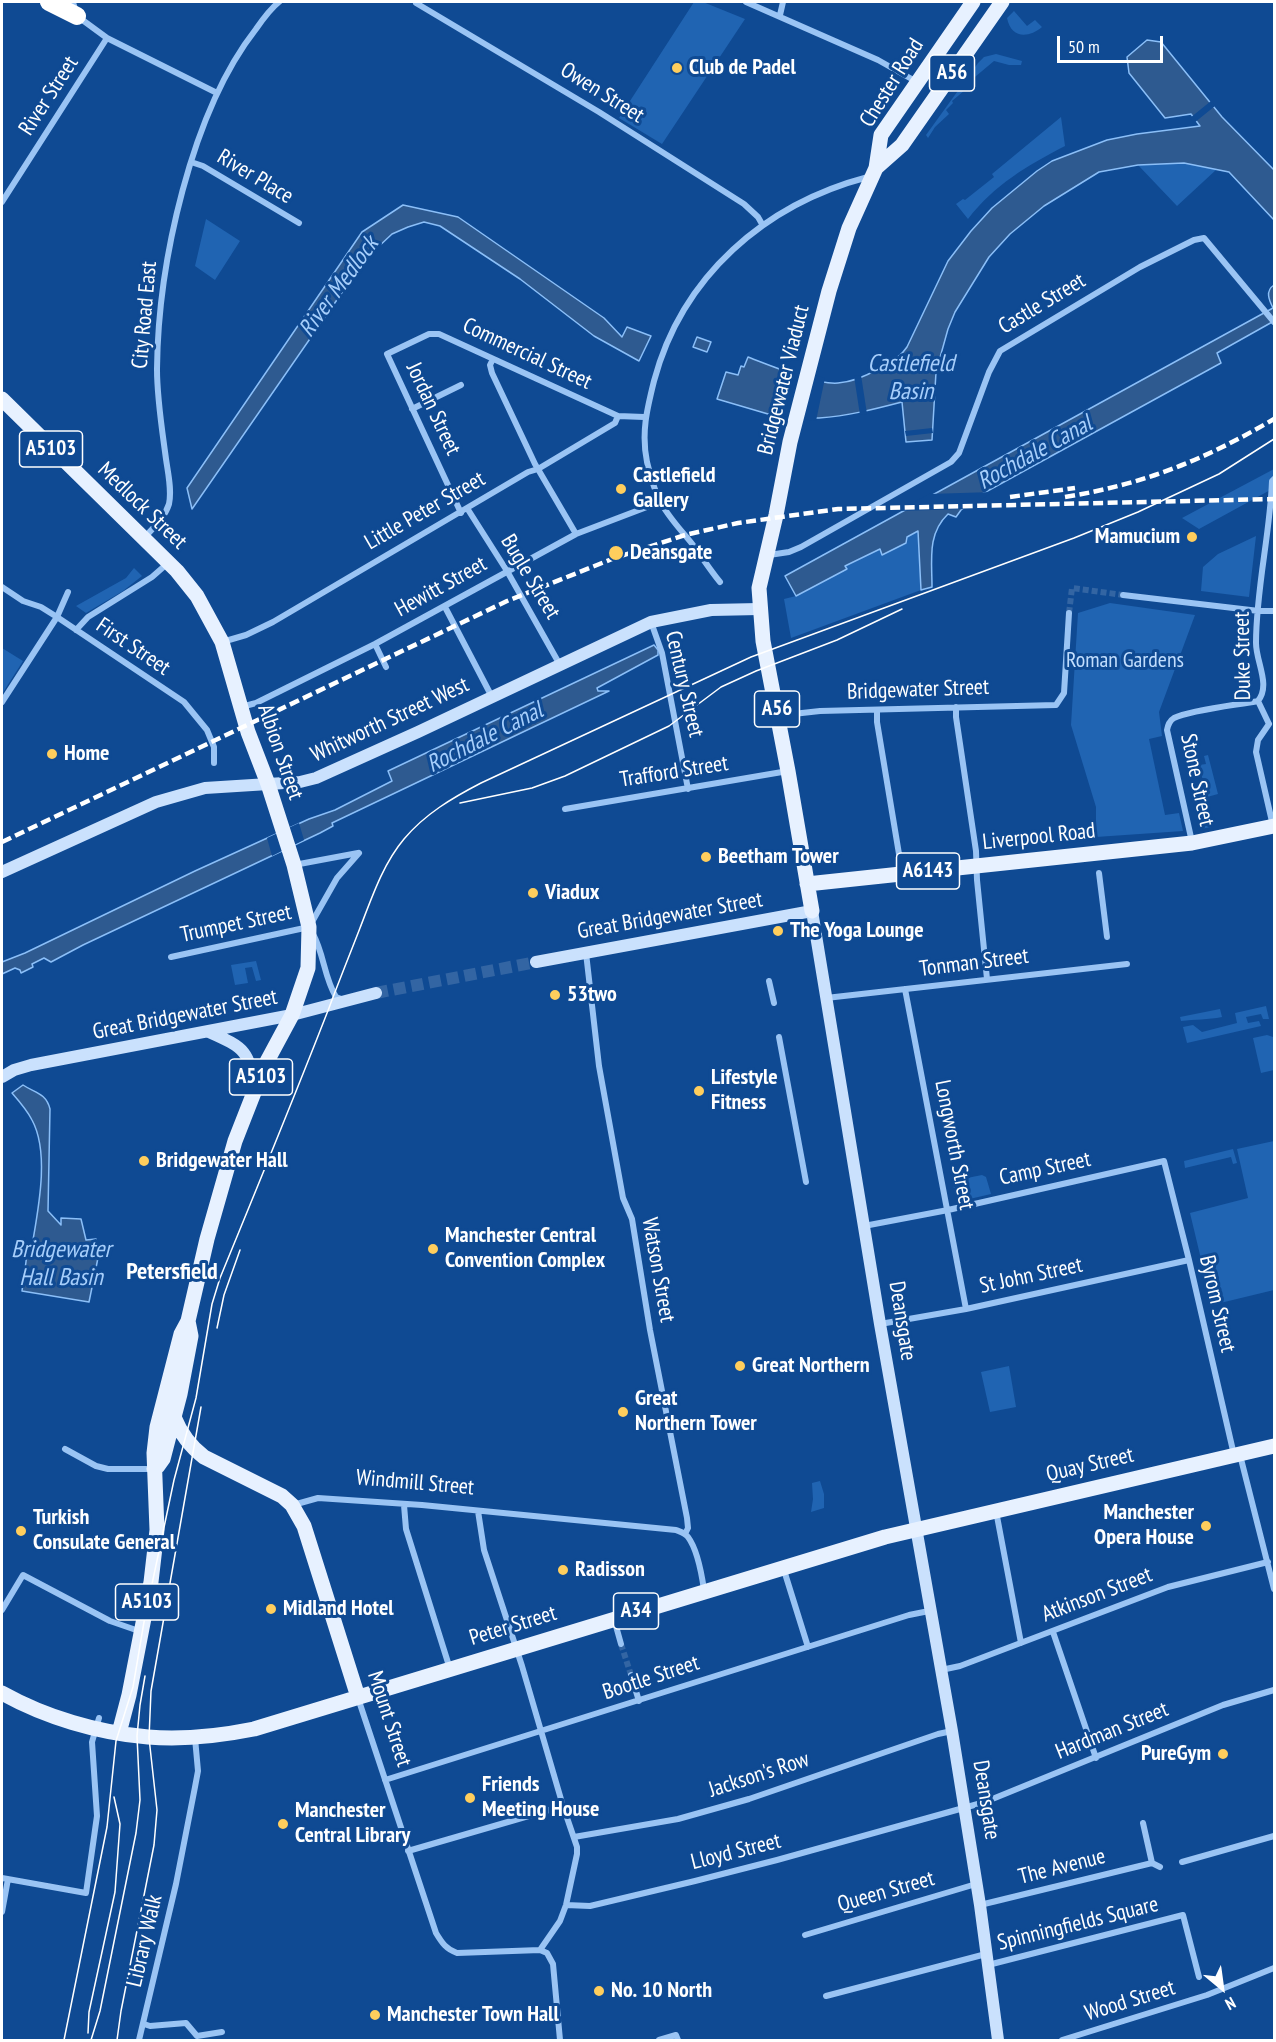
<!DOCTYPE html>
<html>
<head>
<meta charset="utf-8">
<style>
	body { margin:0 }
	#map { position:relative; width:1276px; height:2042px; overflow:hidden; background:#0f4a93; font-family:"PT Sans Narrow",sans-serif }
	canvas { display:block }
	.frame { position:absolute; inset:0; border:3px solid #fff; pointer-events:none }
	.north { position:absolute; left:1192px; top:1958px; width:60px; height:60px; -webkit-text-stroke:4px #0f4a93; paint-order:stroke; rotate:151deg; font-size:16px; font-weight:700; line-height:24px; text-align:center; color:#fff }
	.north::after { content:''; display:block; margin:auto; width:21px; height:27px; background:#fff; clip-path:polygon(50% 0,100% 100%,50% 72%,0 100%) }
	.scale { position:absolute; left:1057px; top:36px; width:106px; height:27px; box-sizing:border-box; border:3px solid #fff; border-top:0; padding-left:8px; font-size:18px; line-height:21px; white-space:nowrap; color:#fff; -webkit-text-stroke:4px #0f4a93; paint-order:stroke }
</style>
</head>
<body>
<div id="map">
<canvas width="1276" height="2042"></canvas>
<div class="frame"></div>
<div class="north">N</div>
<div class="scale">50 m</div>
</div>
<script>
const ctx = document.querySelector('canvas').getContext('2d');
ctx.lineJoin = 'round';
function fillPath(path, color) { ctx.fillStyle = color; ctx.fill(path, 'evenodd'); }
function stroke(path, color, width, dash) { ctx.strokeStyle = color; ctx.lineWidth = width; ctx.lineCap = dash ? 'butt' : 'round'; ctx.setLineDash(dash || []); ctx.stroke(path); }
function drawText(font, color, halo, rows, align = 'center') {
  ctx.font = font + ' "PT Sans Narrow",sans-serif'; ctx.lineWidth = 6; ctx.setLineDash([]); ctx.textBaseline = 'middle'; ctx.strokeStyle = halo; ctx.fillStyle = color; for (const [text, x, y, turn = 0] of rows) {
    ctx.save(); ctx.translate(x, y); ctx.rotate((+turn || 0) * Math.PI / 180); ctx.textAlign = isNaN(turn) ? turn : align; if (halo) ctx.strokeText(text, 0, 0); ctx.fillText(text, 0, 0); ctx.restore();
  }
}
fillPath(new Path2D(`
	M694,2h9l42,17 -83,125 -43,-26z
	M1014,11l13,15 8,-6 7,7c-13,11 -31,12 -35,-9z
	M996,54l26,7 -1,4h-12l-15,-4 -31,26 2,3 -13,11 1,2 -7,7 3,4 -14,13 -7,11 -2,-3 52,-72 6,-6z
	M1061,117l4,29c-37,19 -71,39 -97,73l-12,-15 7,-5 2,1 29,-23 -2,-3z
	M1184,163l33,6 -40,37 -39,-41z
	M206,219l34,22 -25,39 -20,-14z
	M1274,469v19l-75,41 -17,-11z
	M919,531l2,59 -130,48 -7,-39 12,-3 51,-27 -2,-3 35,-17 3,5 23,-11 1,-6z
	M1256,536l-7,61 -48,-6 2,-24 15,-13z
	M134,568l8,8 -19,15 -37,22 -10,-7 50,-28z
	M1110,603l85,12 -36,97 3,24 -13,3 16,76 14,-2 4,18 -87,6v-30l-25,-82 7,-112z
	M2,648l21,13 -21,33z
	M1208,755l10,39 -11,3 -8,-32 7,-1 -2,-8z
	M1209,812l3,15 -12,2 -3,-14z
	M256,961l5,19 -5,1 -4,-14 -7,1 3,15 -13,2 -4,-20z
	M1266,1006l3,13h-6l-2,-5 -15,3 2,6 11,-2 2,5 -74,17 -4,-16 10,-2 9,7 35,-9 -2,-10z
	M1220,1009l2,8c-14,3 -27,2 -41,4l-1,-4z
	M1267,1035l6,2 1,33 -13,3 -8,-35z
	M1274,1141v149l-62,15 -22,-92 58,-15 -11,-49z
	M1233,1149l4,14 -4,1 -2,-7 -46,11 -1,-7z
	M982,1175l4,2 5,17 -30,7 -4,-1 -5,-19z
	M1009,1366l7,41 -26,5 -9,-40z
	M820,1481l4,13v14l-13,4 2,-13 -1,-16z`), '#2064b2');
const water = new Path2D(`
	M1147,40l14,2 61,75 52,53v50l-45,-48 -45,-9 -46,2 -39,7 -55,34 -34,28 -21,23 -34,55 -7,17 -12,43 -4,68 -26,2 -4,-40c-27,7 -54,14 -83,16 -16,1 -35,-10 -51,-4l-51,-15 9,-27 12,3 3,-9 3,1 4,-10c21,8 69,28 90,26 14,-1 28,-7 40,-14 11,-5 22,-11 29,-22l41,-86 23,-30 21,-23 45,-37 15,-10 55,-21 30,-6 63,-8 -9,-12 -26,4 -36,-45 -2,-16z
	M403,205l55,12 146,101 18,19 5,-10 24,9 -12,25 -45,-25 -74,-57 -80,-53 -16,-4 -16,5 -16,7 -16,15 -26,32 -158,228 -5,-21 175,-256z
	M1274,285v36l-57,32 4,10 -239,131 -21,16 -5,7 -8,-3c-21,20 -16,46 -16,73l-11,3 -3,-59 -11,6 -1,6 -24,12 -2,-6 -35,17 2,3 -51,27 -11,-20 488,-268c-4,-8 -8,-17 1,-23z
	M697,337l14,5 -4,10 -14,-5z
	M654,645l4,5v5l-61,33 1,3h11l-277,132 1,3 -13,7 -237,112 -32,17 -7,-4 -12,6 1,3 -12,6 -1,-3 -5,-2 -13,6v-12l23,-9 170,-82 114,-52 26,-9 57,-29 -4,-10z
	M23,1085c12,8 23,8 27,24l-2,102 13,14v-7l20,1 5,21 10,-1 3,14 -10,49 -67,-11 6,-44 4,-1c6,-36 18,-93 0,-126 -5,-10 -13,-19 -20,-27z`);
fillPath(water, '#2e5a90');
stroke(water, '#8bbff8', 1.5);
fillPath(new Path2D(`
	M1211,101l4,5 -21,17 -4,-5z
	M786,367l39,11 -9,43 -42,-6z
	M861,375l6,39 -7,1 -6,-39z
	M932,428l1,5 -27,3 -1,-5z
	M993,492l-26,17 -70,2 32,-17z
	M299,823l5,17 -32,16 -5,-18z`), '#0f4a93');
stroke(new Path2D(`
	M1069,613l3,-25 51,7
	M621,1644l10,31`), '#3365a3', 6, [6, 3]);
stroke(new Path2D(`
	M376,993l160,-31`), '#3365a3', 12, [12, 6]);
stroke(new Path2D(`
	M73,2l4,14 30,22 110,55
	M746,2l132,58 39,22
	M416,3l183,109 145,92 14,13 4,7
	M780,15l3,-13
	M191,162l12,4 96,57
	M2,202l105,-164
	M493,359l-3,6 2,8 43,91 41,70
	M412,409l49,-24
	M467,508l40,63 53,94
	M461,513l-74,-159 42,-20h10l179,82 26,1
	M145,537c9,-10 20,-20 24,-33 3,-14 -1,-31 -3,-45 -4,-30 -9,-60 -9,-90 1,-105 34,-257 99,-340 7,-10 14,-20 23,-27
	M769,555l20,-3 12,-5 150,-85 8,-9 30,-81 11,-21 140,-84 54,-27 10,-2 70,84
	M720,582c-10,-12 -18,-25 -27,-37 -11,-14 -25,-28 -33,-44 -6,-11 -10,-27 -13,-39 -6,-29 0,-53 7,-81 28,-105 111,-177 214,-204
	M2,587l21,14 18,6 16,10 127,85 23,28 7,17v16
	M1123,595l136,16h15
	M445,607l47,90
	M651,622l11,31 26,136
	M76,630l12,-13 64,-40 16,-14
	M222,642l24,-7 27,-13 255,-150 10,-3 77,-46 3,-7
	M375,644l11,23
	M1258,701c13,-16 -2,-39 -2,-58 0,-54 14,-108 16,-162l2,-2
	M1258,701l11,23
	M2,702l55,-85 11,-25
	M241,707l15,-4 119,-59 201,-110 84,-32
	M956,707v10l20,134 1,29 10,99
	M877,710v12l25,150
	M766,717l54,-6 236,-6 8,-12 5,-80
	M1269,724l-11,16 -2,12 17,74
	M565,809l223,-38
	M1192,842l-25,-112c1,-5 2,-9 7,-12 17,-8 63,-13 84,-17
	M294,865l64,-12
	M1099,873l8,64
	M312,922l25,-44 22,-25
	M313,934c11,20 11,43 23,63l8,3
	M586,953l13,113 24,132 9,21 18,111 37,188 1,10 -3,6
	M171,957l138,-30
	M769,981l5,22
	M905,989l61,320
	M826,998l301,-34
	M779,1037l27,145
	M864,1226l84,-16 216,-49 25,99 45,195
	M880,1324l86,-15 223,-49
	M65,1449l31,17 12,3h45
	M1240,1455l34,134
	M293,1505l25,-7 104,7 254,25c5,2 9,3 12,7 9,12 14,39 16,53
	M404,1505l2,24 44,140
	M478,1511l6,39 38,116 41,140 14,41v7l-11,51 -6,16 -20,29
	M996,1511l25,132
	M783,1567l25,80
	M2,1610l21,-35 87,46 29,10
	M614,1619l7,25
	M1053,1632l43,126
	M941,1670l19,-4 208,-79 100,-25
	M631,1675l8,26
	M358,1698l78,235c6,10 10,16 21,20l83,-3 7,3 6,11 7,76
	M385,1780l524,-165 20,-4
	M1143,1823l9,40
	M574,1837l104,-18 71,-20 189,-65 14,-3
	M408,1851l155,-45
	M1182,1862l92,-26
	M2,1878l84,15 11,-77 -5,-74 7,-24
	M566,1905l24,1 105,-25 82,-21 208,-58 238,-97 51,-15
	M980,1905l172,-42 8,4
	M2,1912l6,-33
	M805,1935l171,-51
	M988,1965l195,-50 16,62
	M826,1996l160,-42
	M144,2024l6,2 36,-3 11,13 25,-4
	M139,2040l37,-156 19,-97 3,-16 -3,-33
	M659,2040l17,-5 2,5
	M1062,2040l145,-45 67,-27`), '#9ac4f4', 6);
stroke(new Path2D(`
	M2,872l154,-70 49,-14 95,-6 16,-4 102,-46 233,-110 60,-12 48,-1
	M536,962l276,-51 68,413 72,407 28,174 18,135
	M209,1032c36,16 41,19 45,59
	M2,1077l12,-7 17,-5 261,-50 84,-22`), '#cae1fd', 12);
stroke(new Path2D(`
	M876,168l26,-23 100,-143
	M2,399l175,172 20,25 25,46 26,90 20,52 26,81 15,62 -1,41 -16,47 -28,52 -29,74 -28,98 -19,82 -7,13 -24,93 -3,26 3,77 -6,52 -22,113 -10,38
	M807,884l385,-41 82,-17
	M812,911l-24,-140 -25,-130 -4,-53 17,-73 14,-73 39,-151 20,-63 27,-60 5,-33 92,-133
	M174,1417c6,15 17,30 30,40l78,39 10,9 12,21 54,171
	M154,1469l4,-3 5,-7 17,-65 11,-58 -3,-15
	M2,1693c43,24 96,40 146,44 35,3 71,-1 106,-8l631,-192 389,-91`), '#e7f1ff', 15);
stroke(new Path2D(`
	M49,2l28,14`), '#fff', 18);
stroke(new Path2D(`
	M460,803l72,-15 33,-12 104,-50 52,-39 35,-16 81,-31 65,-31
	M217,1328l7,-33 16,-45
	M88,2033l1,-21 26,-120 5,-68 -6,-27
	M64,2040l43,-213 9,-86 17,-54 11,-65 30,-142 22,-82 16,-94 8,-26c37,-90 74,-180 109,-270 10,-27 21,-54 31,-80 12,-31 23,-64 44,-89 21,-25 48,-41 77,-56l270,-126 323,-119 64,-26 81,-38 55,-35
	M91,2040l9,-29 36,-178 4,-33 -3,-64 3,-31 5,-29
	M117,2040l4,-29 33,-166 3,-35 -8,-72 2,-47 50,-284`), '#fff', 1.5);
stroke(new Path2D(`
	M1010,497l65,-9
	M1065,497c80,-13 139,-37 209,-78
	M2,842l505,-241 105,-42 73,-24 53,-12 100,-14 436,-10`), '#fff', 4.5, [10, 4.5]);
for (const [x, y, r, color] of [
	[677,68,6,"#ffce5d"],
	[621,489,6,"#ffce5d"],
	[1192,537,6,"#ffce5d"],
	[616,553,8,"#ffce5d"],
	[52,754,6,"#ffce5d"],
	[706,857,6,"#ffce5d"],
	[533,893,6,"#ffce5d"],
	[778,931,6,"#ffce5d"],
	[555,995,6,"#ffce5d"],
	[699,1091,6,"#ffce5d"],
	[144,1161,6,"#ffce5d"],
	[433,1249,6,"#ffce5d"],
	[740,1366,6,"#ffce5d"],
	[623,1412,6,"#ffce5d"],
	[1206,1526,6,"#ffce5d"],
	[21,1531,6,"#ffce5d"],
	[563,1570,6,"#ffce5d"],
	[271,1609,6,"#ffce5d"],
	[1223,1754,6,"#ffce5d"],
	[470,1798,6,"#ffce5d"],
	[283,1824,6,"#ffce5d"],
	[599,1991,6,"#ffce5d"],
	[375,2015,6,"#ffce5d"]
]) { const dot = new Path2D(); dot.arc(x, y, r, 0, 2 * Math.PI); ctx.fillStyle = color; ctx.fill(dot); stroke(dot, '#0f4a93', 2); }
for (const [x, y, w] of [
	[952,73,45],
	[51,449,63],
	[777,709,45],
	[928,871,63],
	[261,1077,63],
	[147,1602,63],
	[636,1611,45]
]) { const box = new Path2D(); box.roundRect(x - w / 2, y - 18, w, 36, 4.5); ctx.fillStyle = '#0f4a93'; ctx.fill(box); stroke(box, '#fff', 1.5); }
drawText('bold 21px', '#fff', null, [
	["A56",952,73],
	["A5103",51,449],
	["A56",777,709],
	["A6143",928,871],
	["A5103",261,1077],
	["A5103",147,1602],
	["A34",636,1611]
]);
drawText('bold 22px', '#fff', '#0f4a93', [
	["Club de Padel",689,68],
	["Castlefield",633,476],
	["Gallery",633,501],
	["Mamucium",1180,537,"right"],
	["Deansgate",630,553],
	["Home",64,754],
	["Beetham Tower",718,857],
	["Viadux",545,893],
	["The Yoga Lounge",790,931],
	["53two",567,995],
	["Lifestyle",711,1078],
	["Fitness",711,1103],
	["Bridgewater Hall",156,1161],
	["Manchester Central",445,1236],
	["Convention Complex",445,1261],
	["Great Northern",752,1366],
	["Great",635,1399],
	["Northern Tower",635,1424],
	["Manchester",1194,1513,"right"],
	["Opera House",1194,1538,"right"],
	["Turkish",33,1518],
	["Consulate General",33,1543],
	["Radisson",575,1570],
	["Midland Hotel",283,1609],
	["PureGym",1211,1754,"right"],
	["Friends",482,1785],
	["Meeting House",482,1810],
	["Manchester",295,1811],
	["Central Library",295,1836],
	["No. 10 North",611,1991],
	["Manchester Town Hall",387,2015]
], 'left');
drawText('22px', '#fff', '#0f4a93', [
	["Chester Road",892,83,-58],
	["Owen Street",602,93,32],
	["River Street",49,96,-57],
	["River Place",255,177,31],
	["Castle Street",1042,304,-31],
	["City Road East",145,315,-85],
	["Commercial Street",527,354,25],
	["Bridgewater Viaduct",784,380,-76],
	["Jordan Street",433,409,65],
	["Medlock Street",142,506,44],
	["Little Peter Street",425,511,-30],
	["Bugle Street",530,577,59],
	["Hewitt Street",441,587,-29],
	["First Street",133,647,34],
	["Duke Street",1243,656,-91],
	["Century Street",684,684,77],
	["Bridgewater Street",918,690,-2],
	["Whitworth Street West",390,720,-25],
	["Albion Street",280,752,71],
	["Trafford Street",674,772,-9],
	["Stone Street",1197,780,78],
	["Liverpool Road",1039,837,-6],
	["Great Bridgewater Street",670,916,-10],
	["Trumpet Street",236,924,-12],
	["Tonman Street",974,963,-7],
	["Great Bridgewater Street",185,1015,-11],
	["Longworth Street",954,1145,79],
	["Camp Street",1045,1169,-12],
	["Watson Street",658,1270,80],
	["St John Street",1031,1276,-12],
	["Byrom Street",1217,1304,77],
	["Deansgate",902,1321,81],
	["Quay Street",1090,1465,-13],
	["Windmill Street",415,1483,5],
	["Atkinson Street",1097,1595,-21],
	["Peter Street",513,1626,-17],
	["Bootle Street",651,1678,-18],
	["Mount Street",389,1719,72],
	["Hardman Street",1112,1731,-22],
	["Jackson's Row",759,1775,-18],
	["Deansgate",986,1800,81],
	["Lloyd Street",736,1852,-14],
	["The Avenue",1062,1867,-14],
	["Queen Street",886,1892,-16],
	["Spinningfields Square",1078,1924,-14],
	["Library Walk",145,1941,-77],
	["Wood Street",1130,2001,-17]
]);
drawText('22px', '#c2defe', '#0f4a93', [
	["Roman Gardens",1125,661]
]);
drawText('italic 24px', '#a6cefb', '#0f4a93', [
	["River Medlock",339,287,-54],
	["Castlefield",911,364],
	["Basin",911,392],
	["Rochdale Canal",1035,453,-29],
	["Rochdale Canal",485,738,-27],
	["Bridgewater",61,1250],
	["Hall Basin",61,1278]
]);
drawText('bold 24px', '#fff', '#0f4a93', [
	["Petersfield",172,1272]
]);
</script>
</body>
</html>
